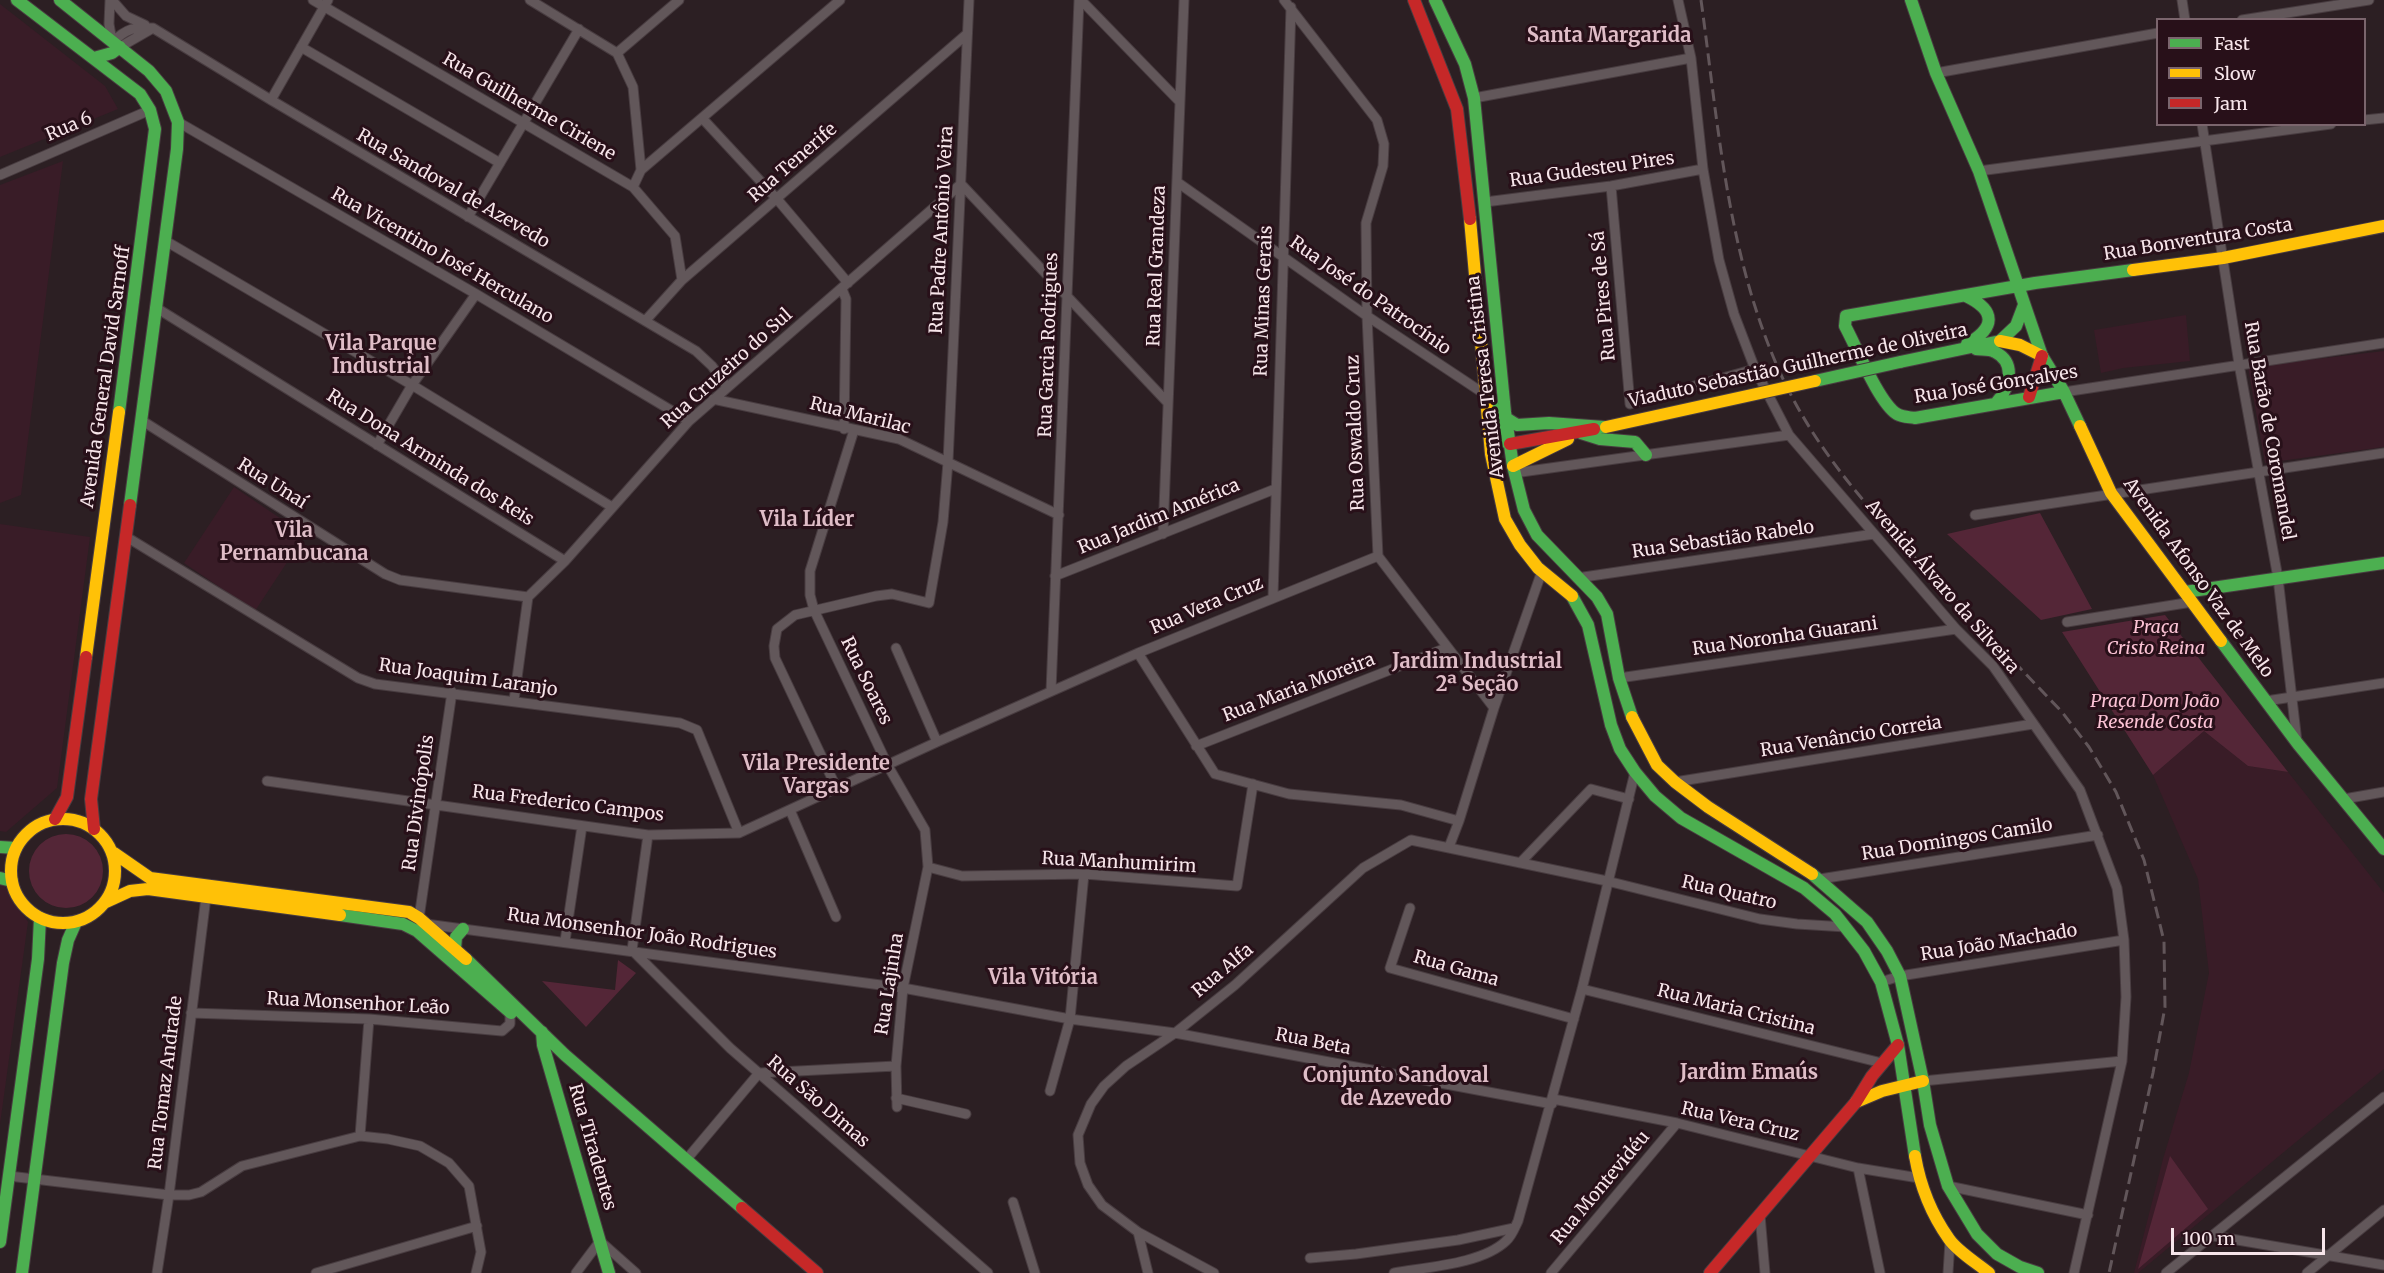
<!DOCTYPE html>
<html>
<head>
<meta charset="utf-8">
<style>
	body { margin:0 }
	#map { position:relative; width:2384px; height:1273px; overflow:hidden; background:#2c1f23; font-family:Merriweather,serif }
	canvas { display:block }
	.legend { position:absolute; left:2156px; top:18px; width:210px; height:108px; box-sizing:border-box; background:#281019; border:2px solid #7b656d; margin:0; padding:8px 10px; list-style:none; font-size:18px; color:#f7e5ea }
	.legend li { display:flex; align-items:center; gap:12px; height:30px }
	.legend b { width:30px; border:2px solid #7b656d }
	.scale { position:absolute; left:2171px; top:1228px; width:154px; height:27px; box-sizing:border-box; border:3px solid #f7e5ea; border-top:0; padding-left:8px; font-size:18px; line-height:21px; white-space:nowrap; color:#f7e5ea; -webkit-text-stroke:4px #281019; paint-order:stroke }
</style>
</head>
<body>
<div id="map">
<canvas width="2384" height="1273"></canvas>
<ul class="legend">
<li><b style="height:8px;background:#4caf50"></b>Fast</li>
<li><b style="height:8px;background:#ffc107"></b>Slow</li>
<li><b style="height:8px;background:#c62828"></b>Jam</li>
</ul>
<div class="scale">100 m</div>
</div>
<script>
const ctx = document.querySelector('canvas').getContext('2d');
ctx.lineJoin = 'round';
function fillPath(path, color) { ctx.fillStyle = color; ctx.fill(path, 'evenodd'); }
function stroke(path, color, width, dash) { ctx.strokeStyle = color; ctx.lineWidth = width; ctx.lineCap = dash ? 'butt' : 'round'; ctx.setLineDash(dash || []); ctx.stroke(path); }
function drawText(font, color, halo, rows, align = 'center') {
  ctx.font = font + ' Merriweather,serif'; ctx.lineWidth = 6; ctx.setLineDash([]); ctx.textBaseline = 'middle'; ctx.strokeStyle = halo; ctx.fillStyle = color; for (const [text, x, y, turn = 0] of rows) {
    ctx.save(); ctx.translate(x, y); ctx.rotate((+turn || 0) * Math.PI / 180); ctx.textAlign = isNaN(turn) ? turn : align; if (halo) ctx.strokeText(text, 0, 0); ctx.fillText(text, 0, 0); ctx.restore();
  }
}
fillPath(new Path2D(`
	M0,4l105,82 13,23 -118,48z
	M63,161l-42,334 -21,8v-318z
	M2186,315l4,46 -67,7 -22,5 -7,-43z
	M2384,351v96l-119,16 -17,-96z
	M234,487l71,48 -50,76 -71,-48z
	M0,524l90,13 -33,251 -51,44 -6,-1z
	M2204,731l44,35 40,6 96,121v176l-246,204h-4l29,-114 26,-86 20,-100 -11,-94 -45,-104z
	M0,883l3,1 25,38 -28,202z`), '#391c27');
fillPath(new Path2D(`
	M2040,513l52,96 -51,11 -94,-86z
	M2165,615l123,157 -40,-6 -44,-35 -51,44 -91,-143z
	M29 871a37 37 0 1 1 74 0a37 37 0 1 1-74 0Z
	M618,960l18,13 -50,54 -44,-46 73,9z
	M2170,1156l38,53 -70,60z`), '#542637');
const street = new Path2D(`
	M110,0l-1,24 3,17
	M112,0l14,16 19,9
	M313,0l320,187 42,49 7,44
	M530,0l87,53 16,34 8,83 -8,17
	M1081,0l99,102
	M1284,0l93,120 7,24 -1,22 -17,57 1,93 11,240 116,152
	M1678,0l13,58 12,111 16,91 15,54 21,55 34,66 167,194 37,37 87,124 37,98 7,52 2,57 -4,64 -48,212
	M2182,0l3,20
	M2242,20l127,-20
	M113,42c12,-13 23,-16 40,-14l118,72 425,251 16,15 15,21
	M120,47l33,-19
	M301,47l199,116
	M617,53l62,-53
	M1936,73l222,-40
	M1474,98l217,-40
	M271,100l57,-100
	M702,118l75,81 71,84
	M2364,120l20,-2
	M178,122l298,172 213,127
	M2202,124l37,240 39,214 19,164
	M641,170l199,-170
	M1979,171l352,-47
	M0,175l150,-65
	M1177,182l190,134 119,79
	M1611,186l19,218 125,-35
	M1485,202l126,-16 92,-17
	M468,217l111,-188
	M164,240l248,145 200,122
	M842,289l4,10 -2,130
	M155,307l410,254
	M645,321l37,-41 285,-246
	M2064,392l320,-49
	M713,399l186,40 160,76
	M141,420l244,154 15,6 128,17
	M854,430l-44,141v24l4,15 74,156 37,64 3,37 -25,121 -7,78 1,41
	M377,445l35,-60 64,-91
	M1514,473l275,-38
	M1975,515l409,-62
	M1163,534l21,-534
	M125,536l233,142 17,6 305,39 17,7 42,103
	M1055,576l220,-87
	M1577,578l297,-44
	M1273,597l18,-590
	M2067,622l125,-20
	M896,648l41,94
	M1138,653l77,121 74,20 112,11 58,16
	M1619,678l337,-49
	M1051,691l28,-691
	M514,700l14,-103 37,-36 124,-140 272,-237 207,219
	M2266,701l118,-18
	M1196,746l250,-98
	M267,781l381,54 91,-2 198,-91 201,-89 240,-97
	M1675,782l358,-58
	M837,789l-62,-131 -1,-12 3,-17 18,-14 81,-19 16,-2 37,9 14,-81 5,-60 21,-462
	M2344,799l40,-7
	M790,810l46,107
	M648,835l-16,115 98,98 258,225
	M1449,847l10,-26 35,-113 48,-137
	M1520,863l71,-74 38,10
	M928,867l34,9 122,-2 153,12 16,-102
	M1820,879l278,-44
	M1410,908l-20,60 184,51
	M419,918l33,-226
	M426,924l477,64 167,31 105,14 377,71
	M565,941l17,-115
	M1881,982l19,-6 224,-36
	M1582,989l300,74
	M191,1013l178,6 133,12 8,-7v-12
	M1923,1081l199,-20
	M1050,1091l20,-72 14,-145
	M896,1098l70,16
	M1553,1099l124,24 181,45 61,10
	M360,1136l9,-117
	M686,1160l73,-87 137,-7
	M1858,1168l22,105
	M9,1176l160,19h20l12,-3 41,-26 118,-30 28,3 32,7 29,17 20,23 12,66 -5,21
	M1948,1186l140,29
	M1013,1202l22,71
	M1760,1215l5,58
	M1138,1232l10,41
	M2214,1236l170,29
	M1310,1258l46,-4 102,-14 56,-12
	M157,1273l12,-78 37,-298
	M316,1273l161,-47
	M576,1273l24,-32 36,32
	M1214,1273l-76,-41 -36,-27 -14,-20 -8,-22 -2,-28 13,-31 13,-18 22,-20 49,-33 60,-48 128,-117 48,-28 196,41 153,38 37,5 49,3
	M1394,1273c33,-6 88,-9 112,-32 6,-5 9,-14 12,-20l64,-232 53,-217
	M1551,1273l126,-150
	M1948,1273l2,-32
	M2166,1273l218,-176
	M2307,1273l77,-63`);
const fast = new Path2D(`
	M17,0l123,94 10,16 5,19 -36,283
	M60,0l89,71 17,20 12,31 -1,27 -47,356
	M1435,0l30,64 9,34 31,314 8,54 11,44 13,25 60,62 10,17 12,64 13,39
	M1911,0l25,73 43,98 63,185 22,36 16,34
	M94,58l18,-5 8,-6
	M1966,296c31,15 29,32 1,48
	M1976,349c6,1 14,0 19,3 22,11 14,36 2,50
	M1900,362l100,-21 16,-15 8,-21
	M2064,392l-149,26c-6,-1 -13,-1 -18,-4 -18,-11 -41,-68 -52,-88l1,-10 189,-33 98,-13
	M1489,398c8,14 6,32 17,44
	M1506,418l11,7 32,-2 55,4
	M1581,433l19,6 35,3 11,13
	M2185,592l199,-29
	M1572,596l16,29 23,100 9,24 15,23 20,24 26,22 123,70 31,26 29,37 17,31 17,63 17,111
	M2221,641l77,103 86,105
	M0,847l16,1
	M1812,874l55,48 20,29 13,25 23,105 7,44 18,61 29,48 20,20 23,13 18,6
	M0,878l12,3
	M340,915l63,9 14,7 94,82
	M455,949l1,-12 7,-8
	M466,959l99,96 177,153
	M542,1032l1,13 66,228
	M0,1242l38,-283 2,-41
	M22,1273l41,-310 5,-23 8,-18`);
const slow = new Path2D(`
	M1470,219l21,235 14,65 15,26 18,23 34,28
	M2133,270l90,-12 161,-32
	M2000,341l20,4 22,11
	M2080,426l31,67 110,148
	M1513,466l55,-27
	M86,657l33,-245
	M1632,717l25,48 18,17 33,25 104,67
	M11 871a52 52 0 1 1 104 0a52 52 0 1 1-104 0Z
	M114,853l36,25 259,34 10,6 47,41
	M106,902l24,-11 18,-2 192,26
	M1856,1102l26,-11 41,-10
	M1915,1156c5,29 17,59 34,83 9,13 28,24 40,34`);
const jam = new Path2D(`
	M1414,0l43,109 13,110
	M2029,397l13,-41
	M1510,444l84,-15
	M55,819l12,-22 19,-140
	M94,829l-3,-30 39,-294
	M742,1208l75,65
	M1710,1273l146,-171 16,-26 26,-31`);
stroke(street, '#483c40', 11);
stroke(fast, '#483c40', 14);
stroke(slow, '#483c40', 14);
stroke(jam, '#483c40', 14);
stroke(street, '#62575a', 9);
stroke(fast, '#4caf50', 12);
stroke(slow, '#ffc107', 12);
stroke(jam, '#c62828', 12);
stroke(new Path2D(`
	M1701,0c17,123 26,252 77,368 37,84 96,147 159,213 42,44 83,87 125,131l27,35 27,45 28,68 20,81 1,66 -12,66 -44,200`), '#62565a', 3, [12, 6]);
const fastBridge = new Path2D(`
	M1815,381l85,-19`);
const slowBridge = new Path2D(`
	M1606,427l209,-46`);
stroke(fastBridge, '#483c40', 14, []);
stroke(slowBridge, '#483c40', 14, []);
stroke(fastBridge, '#4caf50', 12);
stroke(slowBridge, '#ffc107', 12);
drawText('18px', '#f7e5ea', '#281019', [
	["Rua Guilherme Ciriene",529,107,30],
	["Rua 6",69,127,-23],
	["Rua Tenerife",793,163,-41],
	["Rua Gudesteu Pires",1592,170,-8],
	["Rua Sandoval de Azevedo",453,189,30],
	["Rua Padre Antônio Veira",942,230,-87],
	["Rua Bonventura Costa",2198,240,-9],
	["Rua Vicentino José Herculano",442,256,30],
	["Rua Real Grandeza",1157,266,-88],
	["Rua José do Patrocínio",1370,296,35],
	["Rua Pires de Sá",1604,296,-95],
	["Rua Minas Gerais",1264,301,-88],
	["Rua Garcia Rodrigues",1049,345,-88],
	["Viaduto Sebastião Guilherme de Oliveira",1798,366,-12],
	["Rua Cruzeiro do Sul",727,369,-42],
	["Avenida General David Sarnoff",106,377,-82],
	["Avenida Teresa Cristina",1486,377,-97],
	["Rua José Gonçalves",1996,385,-9],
	["Rua Marilac",860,416,14],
	["Rua Barão de Coromandel",2269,431,80],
	["Rua Oswaldo Cruz",1356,433,-92],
	["Rua Dona Arminda dos Reis",430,458,32],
	["Rua Unaí",272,484,32],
	["Rua Jardim América",1159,517,-22],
	["Rua Sebastião Rabelo",1723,540,-8],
	["Avenida Afonso Vaz de Melo",2198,578,54],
	["Avenida Álvaro da Silveira",1942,587,49],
	["Rua Vera Cruz",1207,606,-23],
	["Rua Noronha Guarani",1785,637,-8],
	["Rua Joaquim Laranjo",468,678,8],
	["Rua Soares",866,681,64],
	["Rua Maria Moreira",1299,688,-21],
	["Rua Venâncio Correia",1851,737,-9],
	["Rua Divinópolis",419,803,-82],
	["Rua Frederico Campos",568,804,7],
	["Rua Domingos Camilo",1957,840,-9],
	["Rua Manhumirim",1119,863,3],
	["Rua Quatro",1729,893,13],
	["Rua Monsenhor João Rodrigues",642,934,8],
	["Rua João Machado",1999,943,-9],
	["Rua Gama",1456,969,16],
	["Rua Alfa",1223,971,-40],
	["Rua Lajinha",890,984,-81],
	["Rua Monsenhor Leão",358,1004,3],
	["Rua Maria Cristina",1736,1010,14],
	["Rua Beta",1313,1042,11],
	["Rua Tomaz Andrade",166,1083,-83],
	["Rua São Dimas",818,1102,41],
	["Rua Vera Cruz",1740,1122,13],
	["Rua Tiradentes",592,1147,74],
	["Rua Montevidéu",1601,1188,-50]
]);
drawText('italic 18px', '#fcc3d5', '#281019', [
	["Praça",2156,628],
	["Cristo Reina",2156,649],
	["Praça Dom João",2155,702],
	["Resende Costa",2155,723]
]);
drawText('bold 20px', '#dfbdc7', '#281019', [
	["Santa Margarida",1609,36],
	["Vila Parque",381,344],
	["Industrial",381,367],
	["Vila Líder",807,520],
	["Vila",294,531],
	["Pernambucana",294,554],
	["Jardim Industrial",1477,662],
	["2ª Seção",1477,685],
	["Vila Presidente",816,764],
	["Vargas",816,787],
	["Vila Vitória",1043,978],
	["Jardim Emaús",1749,1073],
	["Conjunto Sandoval",1396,1076],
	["de Azevedo",1396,1099]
]);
</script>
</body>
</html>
